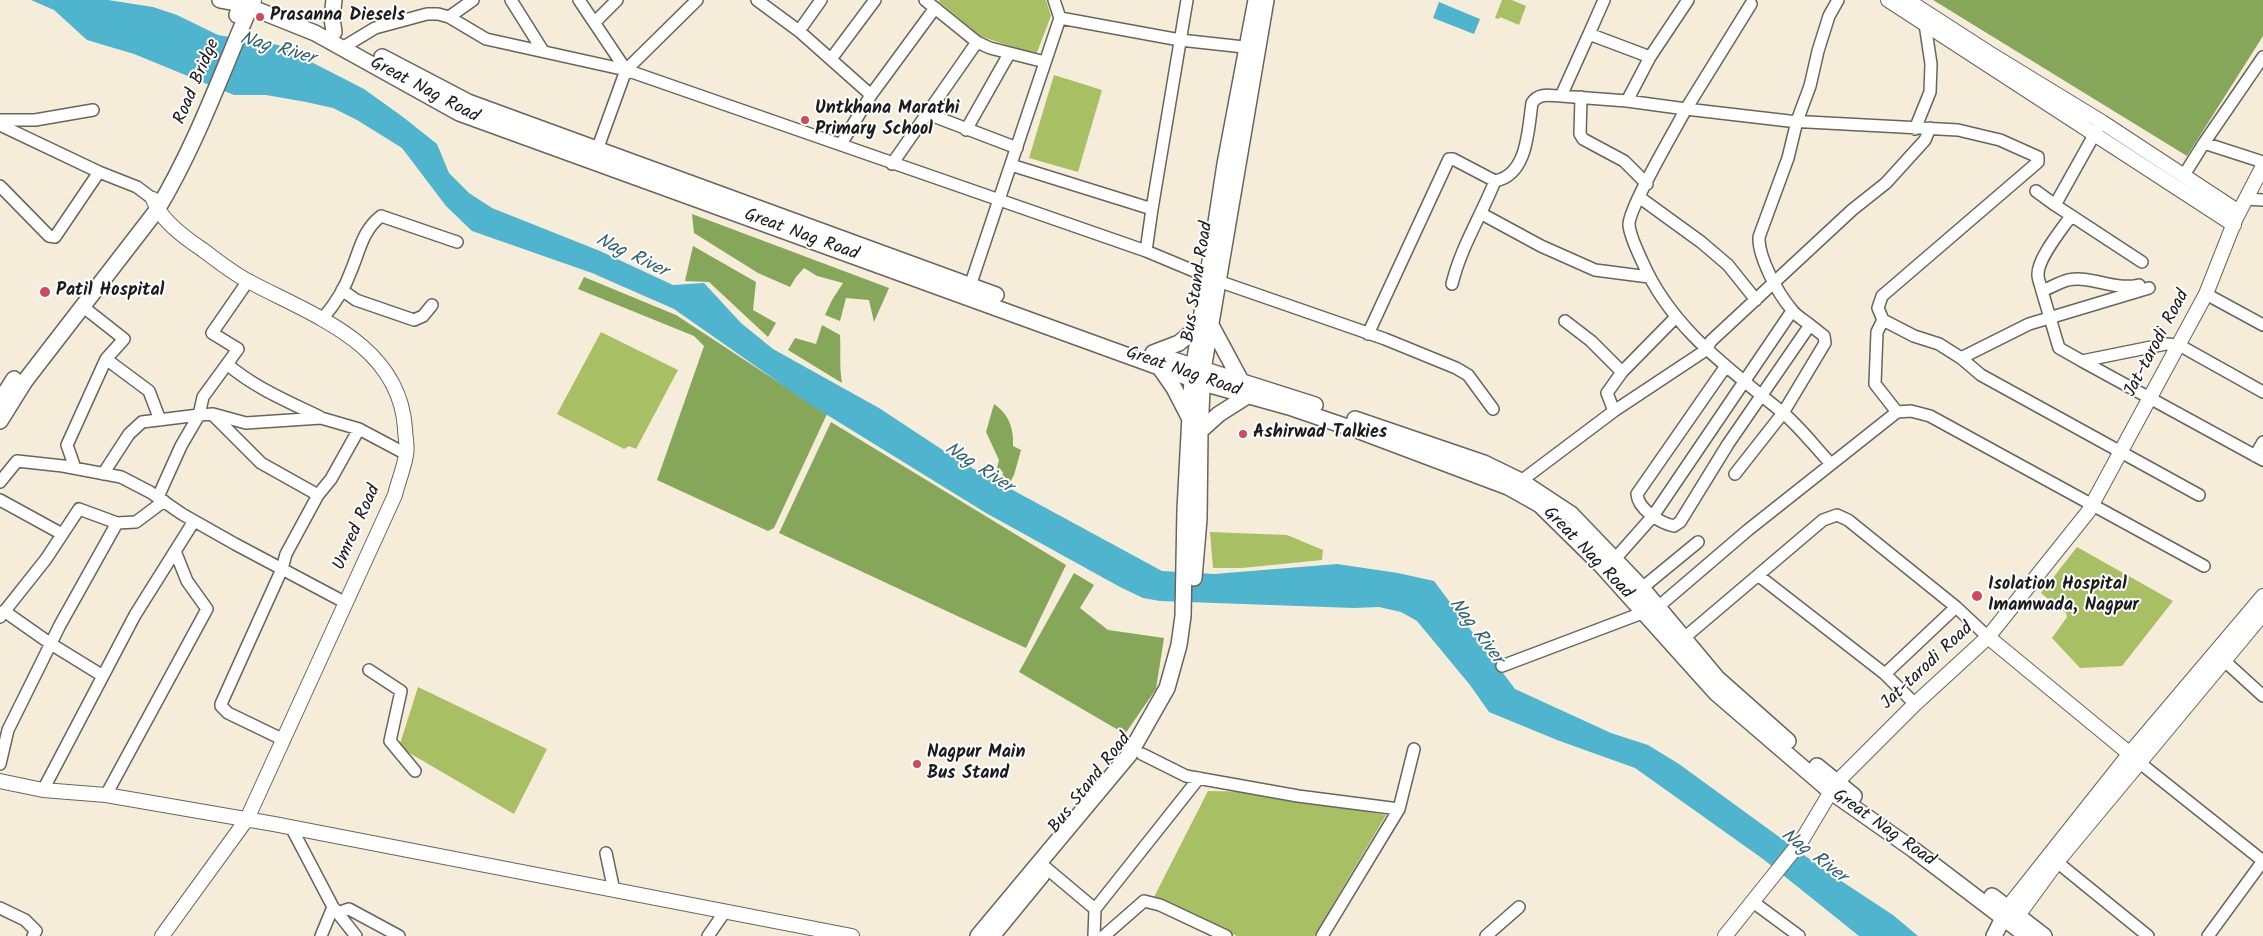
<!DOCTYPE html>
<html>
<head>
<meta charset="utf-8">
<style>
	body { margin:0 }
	canvas { display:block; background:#f5edd9 }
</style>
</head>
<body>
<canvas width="2263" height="936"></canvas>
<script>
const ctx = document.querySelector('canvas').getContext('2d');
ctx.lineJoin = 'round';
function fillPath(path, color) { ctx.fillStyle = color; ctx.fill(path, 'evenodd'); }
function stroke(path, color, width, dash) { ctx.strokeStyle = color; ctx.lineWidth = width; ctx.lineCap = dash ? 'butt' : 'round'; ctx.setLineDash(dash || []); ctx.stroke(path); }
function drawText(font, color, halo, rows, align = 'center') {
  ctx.font = font + ' Kalam,sans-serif'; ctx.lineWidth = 4; ctx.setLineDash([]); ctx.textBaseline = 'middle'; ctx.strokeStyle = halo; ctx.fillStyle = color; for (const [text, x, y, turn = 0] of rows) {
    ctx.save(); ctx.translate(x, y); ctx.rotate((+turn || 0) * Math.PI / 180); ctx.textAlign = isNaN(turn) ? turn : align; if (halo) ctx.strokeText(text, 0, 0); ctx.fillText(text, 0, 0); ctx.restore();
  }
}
fillPath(new Path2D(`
	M940,0h106l5,16 -15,39 -56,-19 -42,-35z
	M1502,0h10l14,6 -7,19 -19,-8 -1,2 -4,-1z
	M1054,75l48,15 -24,82 -49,-14z
	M601,332l77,38 -42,79 -7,-3 -5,3 -67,-35z
	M1210,532l77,3 36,15 -1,10 -80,8h-29z
	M2077,547l96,54 -51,65 -42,2 -28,-30 15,-21 -1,-4 -25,-20z
	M418,687l129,62 -33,65 -115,-67z
	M1208,791l46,1 132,23 -72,121h-77l-84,-37z`), '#a9bf63');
fillPath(new Path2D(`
	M1933,0h330v36l-76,120z
	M692,214l197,74 -15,34 -5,-22 -23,-2 -6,23 -15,-6 7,-15 11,-17 -26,-7 -13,-8 -8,9 -6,10 -32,-14 -64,-40z
	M693,246l63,36 -3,28 23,13 -8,14 -59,-55 -24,-1z
	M584,277l92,38 151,99 -53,114 -6,3 -111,-51 47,-134 -10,-10 -116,-47z
	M822,325l18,10c1,18 -1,30 2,48l-54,-33 7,-12 21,6z
	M994,404c15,10 20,25 19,42l8,4 -7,25 -5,9 -7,-5 1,-7 -6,-4 2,-8 -13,-28z
	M831,422l235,143 -40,83 -247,-115z
	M1074,573l20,12 -14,23 28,22 56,8 -8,51 -31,45 -106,-62z`), '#86a659');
fillPath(new Path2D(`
	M31,0h77l45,7 24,8 41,20 60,10 86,44 39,28 34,27 12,29 20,20 23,15 108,43 73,34 31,-2 37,40 32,26 106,59 82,54 201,109 52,3 123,-10 61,9 36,8 81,108 96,44 37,12 31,19 147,107 67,44 25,21h-59l-96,-77 -128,-91 -78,-28 -68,-28 -19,-27 -53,-64 -16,-9 -22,-5 -25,1 -194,-7 -17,-3 -23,-11 -134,-74 -175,-108 -137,-96 -82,-36 -120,-42 -26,-25 -44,-58 -45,-28 -24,-12 -27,-6 -40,-7h-32l-100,-41 -47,-14 -33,-30z
	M1439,2l41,17 -6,15 -41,-16z`), '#4fb5ce');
const minor = new Path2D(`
	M511,0l32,51
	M579,0l47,70
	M757,0l42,31 72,64
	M925,0l52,42 13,6 55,14
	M449,17l24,-17
	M1060,18l120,22 73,8
	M595,22l22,-22
	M799,31l22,-31
	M1589,34l15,-34
	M342,48l33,-20 52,-14h11l11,3 37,22 140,31 520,181 72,30 167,58 71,29 12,7 25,34
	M1650,57l38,-57
	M2263,57l-59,86 59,19
	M831,59l44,-59
	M1581,97l-1,37 3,5 41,22 23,23
	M1627,101l23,-44 -61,-23 -28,62 66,5 59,8 65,-105
	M928,114l89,34
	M0,120h35l58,-10
	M0,125l99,47 38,15 16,12
	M2098,128l-43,77 87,57
	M1915,129l15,-37 1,-28 -6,-40
	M966,130l43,-76
	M841,144l30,-49 64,-87
	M597,150l29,-80 71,-70
	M892,164l85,-122
	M1011,165l141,44 -6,42
	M2184,175l20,-32
	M0,186l49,50 6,1 44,-65
	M2036,191l19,14
	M1639,197l62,45 27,23 28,35
	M2245,199l18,1
	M1152,209l35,-209
	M1482,214l59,32 54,24 54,7
	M1452,284c9,-37 29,-68 43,-103
	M970,286l90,-268 -6,-18
	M342,290l14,10 58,20 9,-4 9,-11
	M2042,291c-1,-5 -4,-11 -4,-16 -1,-16 24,-46 33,-59
	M2206,294l57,31
	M82,306l42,33 -18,20 43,32 11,29
	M323,318c12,-14 22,-30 28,-47 9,-21 11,-40 30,-55l76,26
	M1883,320l-6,12 -2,52 22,28
	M1565,321l26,20 31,31
	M1368,334l81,-175h4l42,22c33,-6 33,-52 37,-78 7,-11 18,-7 29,-7
	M1961,358l68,-34 120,-36
	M2082,361l-23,-13 -17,-57c8,-3 18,-9 26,-11 24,-5 45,11 71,5
	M227,364c28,24 60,37 93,53
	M1726,366l-89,128c1,15 23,29 37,32l6,-4 48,-78 82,-119c-6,-5 -14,-9 -18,-15 -14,-16 -34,-53 -33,-73l29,-79 9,-37 13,-35 8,-35 11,-35 9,-16
	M2263,392l-84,-47 -13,-1 -84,17 181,99
	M1614,411l-7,-18 15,-21 53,-54
	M213,415l48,48 57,32
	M2255,456l8,-14
	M1831,464c-16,-17 -31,-37 -49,-52 -55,-45 -111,-84 -140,-151 -5,-11 -12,-25 -13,-36 -1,-16 47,-97 57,-116l103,12 169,9 42,10 38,17v5l-156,134 -4,12 5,12 31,16 25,8 22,14 20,17 218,120
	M75,468l-8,-23 39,-86
	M103,474l26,-40 13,-12 57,-7 14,-1 33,9 75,-5 38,11 47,25
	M1735,474l48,-61 42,-70 -1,-7 -14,-11
	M1521,481l93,-70 92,-61 5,-9 141,-131 34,-27 39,-43 5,-12
	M0,482l17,-21 46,5 58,11 29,15 32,22 53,30 111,59
	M158,497l23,-51 18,-31 4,-18 35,-48 -26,-16 36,-52
	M0,500l62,34
	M1614,560l39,-44 139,-205
	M1759,576l126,98 30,30
	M1642,588l56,-46
	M4,611l47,33 52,32
	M0,617l46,-58 33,-50 38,14
	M1684,638l139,-118 14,-5 11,5 108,87 32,30
	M2218,655l45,41
	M1502,666l156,-59 90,-77 149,-118 14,-1 19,5 274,150
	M369,670l32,21 -11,50 25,30
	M1885,674l71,-67
	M284,740l-56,-27 -7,-7v-2l61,-135 4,-15 32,-59 13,-16 28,-50
	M1142,754l44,22 112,20 101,13 -77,127
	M2140,763l123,98 -55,75
	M0,764l8,-34 52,-105 57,-102 19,-1 28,-21
	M43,790l92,-175 59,-94
	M106,795l101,-186 -20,-28 -12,-30
	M1399,809l15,-60
	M291,827l42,80 23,29
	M606,853l7,33
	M1039,862l56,47 104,-131
	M2057,862l91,74
	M1753,902l46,34
	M0,908l25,12 11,11 -3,5
	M337,913l12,-4 50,27
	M321,936l12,-29
	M708,936l16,-23
	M1094,936l1,-27
	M1104,936l40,-35 16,4 66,31
	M1486,936l33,-29`);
const tertiary = new Path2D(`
	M1888,0l346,225
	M1907,0l82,53 113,69 137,90
	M153,199c7,21 32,39 50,51 15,11 31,24 47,32 64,34 149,62 155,146 0,9 3,19 1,27 -2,13 -8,27 -11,40l-148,324 -85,117
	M1988,637l148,122
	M0,781l43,9 63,5 168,29 578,112
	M2008,907l122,-154 133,-157
	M2019,914l38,-52 206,-248
	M1725,936l77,-96 34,-57 79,-79 73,-67 100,-125 118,-218 30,-76 27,-52`);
const secondary = new Path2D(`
	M220,0l21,4 -4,11
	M334,32l-2,-14 2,-18
	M382,57l86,45 528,193
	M1212,327l28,52
	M1153,353l26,-10 20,-17
	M1161,356l154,49
	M1158,365l16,23 15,29
	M0,401l14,-22
	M1355,419l129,44 37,18 50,33 71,74 75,90 71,63
	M0,421l25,-40 132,-171c38,-63 64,-135 93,-203l65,26 144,80 744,270 86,24 73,25 146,55 32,18 61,60 115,128 114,98 84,59 113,86
	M1200,431l19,-17 30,-19
	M1194,578l5,-59 1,-88 3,-61 63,-370
	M1817,766l37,30
	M1992,896l52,40
	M978,936l151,-181 38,-67 12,-43 4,-29 2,-106 7,-132 33,-214 31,-164
	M992,936l50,-61
	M1994,936l14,-28`);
const primary = new Path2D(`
	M242,0l-1,4 9,3 2,-7`);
stroke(minor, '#68655e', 14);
stroke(tertiary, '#68655e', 16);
stroke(secondary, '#68655e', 18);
stroke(primary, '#68655e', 20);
stroke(minor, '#fff', 11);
stroke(tertiary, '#fff', 14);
stroke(secondary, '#fff', 15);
stroke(primary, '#fff', 18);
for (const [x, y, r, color] of [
	[260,17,5,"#d1495b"],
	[805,120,5,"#d1495b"],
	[45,292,6,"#d1495b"],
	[1243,434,5,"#d1495b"],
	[1977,596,6,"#d1495b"],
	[917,764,5,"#d1495b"]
]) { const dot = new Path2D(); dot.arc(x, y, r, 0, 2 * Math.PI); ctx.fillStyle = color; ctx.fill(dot); stroke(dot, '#fff', 2); }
drawText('bold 18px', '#1c1c1c', '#fff', [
	["Prasanna Diesels",270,17],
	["Untkhana Marathi",815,110],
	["Primary School",815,131],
	["Patil Hospital",56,292],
	["Ashirwad Talkies",1253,434],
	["Isolation Hospital",1988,586],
	["Imamwada, Nagpur",1988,607],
	["Nagpur Main",927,754],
	["Bus Stand",927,775]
], 'left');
drawText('18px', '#1c1c1c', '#fff', [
	["Road Bridge",198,82,-67],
	["Great Nag Road",424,91,28],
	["Great Nag Road",801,236,20],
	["Bus Stand Road",1199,282,-81],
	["Jat-tarodi Road",2158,344,-62],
	["Great Nag Road",1183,373,19],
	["Umred Road",358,528,-66],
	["Great Nag Road",1587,554,46],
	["Jat-tarodi Road",1928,667,-43],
	["Bus Stand Road",1091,784,-52],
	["Great Nag Road",1883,829,35]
]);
drawText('italic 19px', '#33616c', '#fff', [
	["Nag River",277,50,16],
	["Nag River",631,257,26],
	["Nag River",978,469,33],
	["Nag River",1475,632,53],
	["Nag River",1813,857,37]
]);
</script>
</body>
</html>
